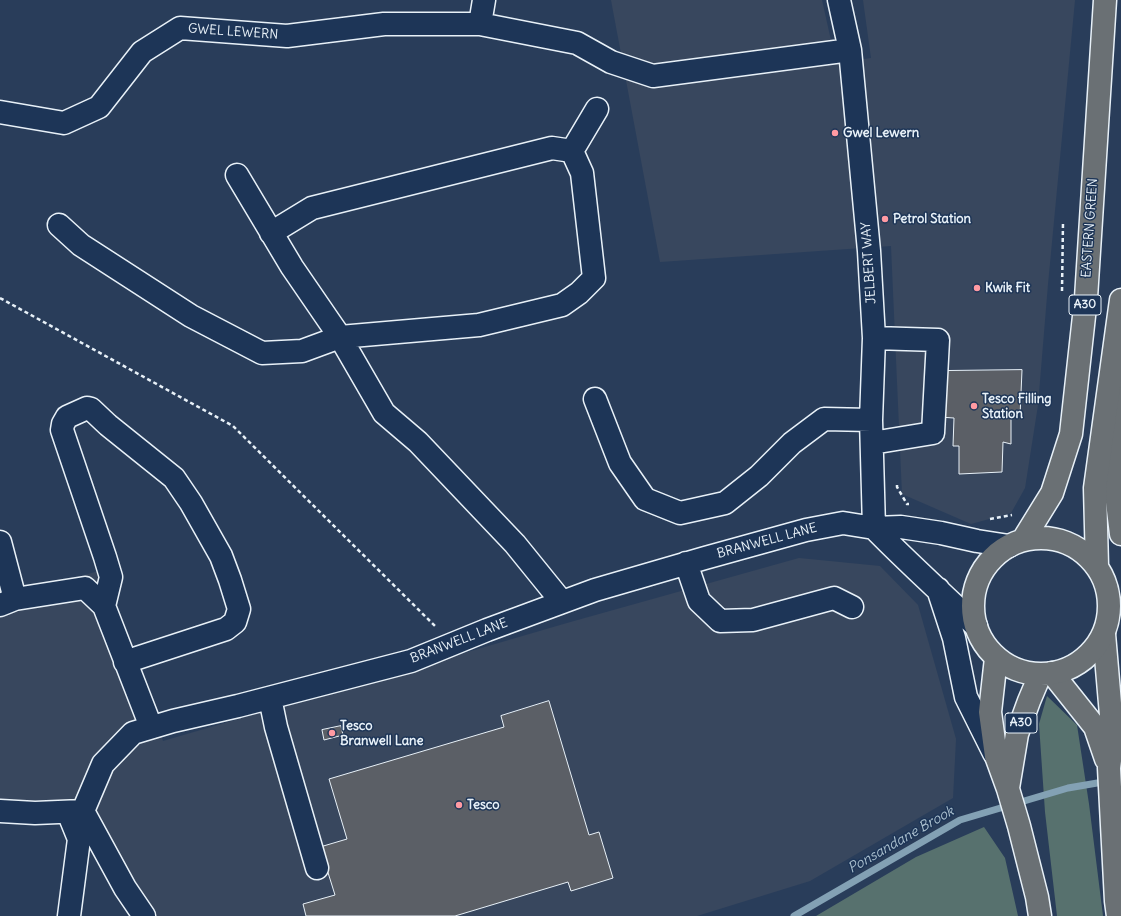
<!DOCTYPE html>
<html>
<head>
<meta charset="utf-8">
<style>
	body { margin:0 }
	canvas { display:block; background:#293d5a }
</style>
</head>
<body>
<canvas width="1121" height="916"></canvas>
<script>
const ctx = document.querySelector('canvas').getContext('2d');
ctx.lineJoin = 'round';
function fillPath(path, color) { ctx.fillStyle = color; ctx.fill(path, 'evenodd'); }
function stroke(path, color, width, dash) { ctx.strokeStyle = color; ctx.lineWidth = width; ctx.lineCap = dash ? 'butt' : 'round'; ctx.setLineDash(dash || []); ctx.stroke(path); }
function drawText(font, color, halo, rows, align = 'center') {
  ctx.font = font + ' Delius,sans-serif'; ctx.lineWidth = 3; ctx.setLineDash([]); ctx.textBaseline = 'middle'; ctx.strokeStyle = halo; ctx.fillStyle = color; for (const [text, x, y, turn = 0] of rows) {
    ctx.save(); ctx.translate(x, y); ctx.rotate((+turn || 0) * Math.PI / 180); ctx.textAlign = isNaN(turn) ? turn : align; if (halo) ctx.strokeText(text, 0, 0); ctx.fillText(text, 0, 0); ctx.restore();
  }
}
fillPath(new Path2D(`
	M611,0h211l14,63 35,-5 -8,-58h212l-27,284 -10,121 -13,83 -14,25 -40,11 -69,-30 -11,-248 -231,16z
	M799,558l81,8 38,39 38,134 -3,59 -143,83 -113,35h-554l-62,-93 -81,-17v-207l102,-29 61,171 404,-118z`), '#38475e');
fillPath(new Path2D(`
	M1047,696l30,29 12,79 14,112h-46l-12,-104 -6,-88z
	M984,827l21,31 13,58h-202l100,-59z`), '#57716e');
stroke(new Path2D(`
	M794,916l166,-96 108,-32 53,-9`), '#83a1b4', 7);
const building = new Path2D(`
	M1022,370l-2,46 -9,-1v29l-8,-2 -1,30 -43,2v-28h-6l1,-28 -15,-1 2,-46z
	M549,701l40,134 10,-3 14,46 -42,13 -3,-9 -113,34h-149l-3,-12 32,-9 -15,-48 27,-8 -18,-60 175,-52 -3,-11z
	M341,726l2,9 -19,5 -2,-10z`);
fillPath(building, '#5b5f66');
stroke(building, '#e8f1f8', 1);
const minor = new Path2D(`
	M839,0l11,50 19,201 5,87 -3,82 3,108
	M480,24l4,-24
	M0,112l64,11 35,-16 43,-55 38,-24 107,8 97,-12h96l97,19 34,19 42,14 197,-26
	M572,151l25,-42
	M237,175l55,92 48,70 44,76 34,29 97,102 47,58
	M59,225l22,20 110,71 71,37 40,-2 38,-14 139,-12 83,-20 17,-12 15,-15 -12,-105 -10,-22 -20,-3 -240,60 -41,25
	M595,399l25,64 25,36 35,14 45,-10 34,-27 33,-33 32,-24 47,1
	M872,443l61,-10 5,-93 -64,-2
	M874,528c33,34 68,65 102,98
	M0,542l15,57
	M686,563l13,38 21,20 33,-1 81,-22 18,9
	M938,589l16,49 12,59 28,56
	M0,605l15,-6 70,-11 19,18 47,121
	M104,606l7,-29 -6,-20 -43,-127 1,-6 4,-7 20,-9 4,1 17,16 66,53 17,25 30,53 9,24 9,29 -4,13 -9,7 -101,33
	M270,698l6,29 41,141
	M0,811l35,2 47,-2
	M83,811l20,-47 30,-31 40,-12 65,-15 173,-45 76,-31 108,-40 110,-32 101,-28 37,-7 31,5 27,-1 40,6 36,8 32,5
	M83,811l42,77 19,28
	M68,812l11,27 -10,77`);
const major = new Path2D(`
	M1121,379l-7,99 7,56
	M1104,634l9,104 -4,30 7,133 2,15
	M1052,673l43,54 11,32`);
const highway = new Path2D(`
	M973 606a68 68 0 1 1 136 0a68 68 0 1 1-136 0Z
	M1023,540l29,-47 19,-59 15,-136 19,-298
	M1097,566l-2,-78 26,-188
	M996,658l-6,54 6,44 12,33 11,37 18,71 3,19
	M1008,788l9,-54 12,-33 11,-26`);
stroke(minor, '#e8f1f8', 25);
stroke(major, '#e8f1f8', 25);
stroke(highway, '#e8f1f8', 25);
stroke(new Path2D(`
	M1062,291l1,-69
	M0,298l233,128 203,201
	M897,485v2l10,17h2
	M990,519l22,-4`), '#e8f1f8', 2.5, [4, 3]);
stroke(minor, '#1d3557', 22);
stroke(major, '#6a7074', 22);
stroke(highway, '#6a7074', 22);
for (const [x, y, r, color] of [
	[835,133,4,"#ff9aa2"],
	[885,219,4,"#ff9aa2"],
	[977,288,4,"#ff9aa2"],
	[974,406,4,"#ff9aa2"],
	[332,733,4,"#ff9aa2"],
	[459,805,4,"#ff9aa2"]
]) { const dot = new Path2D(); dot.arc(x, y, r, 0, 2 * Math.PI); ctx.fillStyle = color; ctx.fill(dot); stroke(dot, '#1d3557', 1.5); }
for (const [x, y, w] of [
	[1085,305,32],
	[1021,723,32]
]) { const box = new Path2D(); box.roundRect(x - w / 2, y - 10, w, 20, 3); ctx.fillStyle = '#1d3557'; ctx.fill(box); stroke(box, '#e8f1f8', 1); }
drawText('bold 12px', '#e8f1f8', null, [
	["A30",1085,305],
	["A30",1021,723]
]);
drawText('13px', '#e8f1f8', '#1d3557', [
	["GWEL LEWERN",233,32,4],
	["EASTERN GREEN",1090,228,-86],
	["JELBERT WAY",869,263,-94],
	["BRANWELL LANE",767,541,-15],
	["BRANWELL LANE",459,641,-21]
]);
drawText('bold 13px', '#e8f1f8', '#1d3557', [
	["Gwel Lewern",843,133],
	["Petrol Station",893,219],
	["Kwik Fit",985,288],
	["Tesco Filling",982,399],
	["Station",982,414],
	["Tesco",340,726],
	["Branwell Lane",340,741],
	["Tesco",467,805]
], 'left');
drawText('italic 14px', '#adc2d0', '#1d3557', [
	["Ponsandane Brook",901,840,-30]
]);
</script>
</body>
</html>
